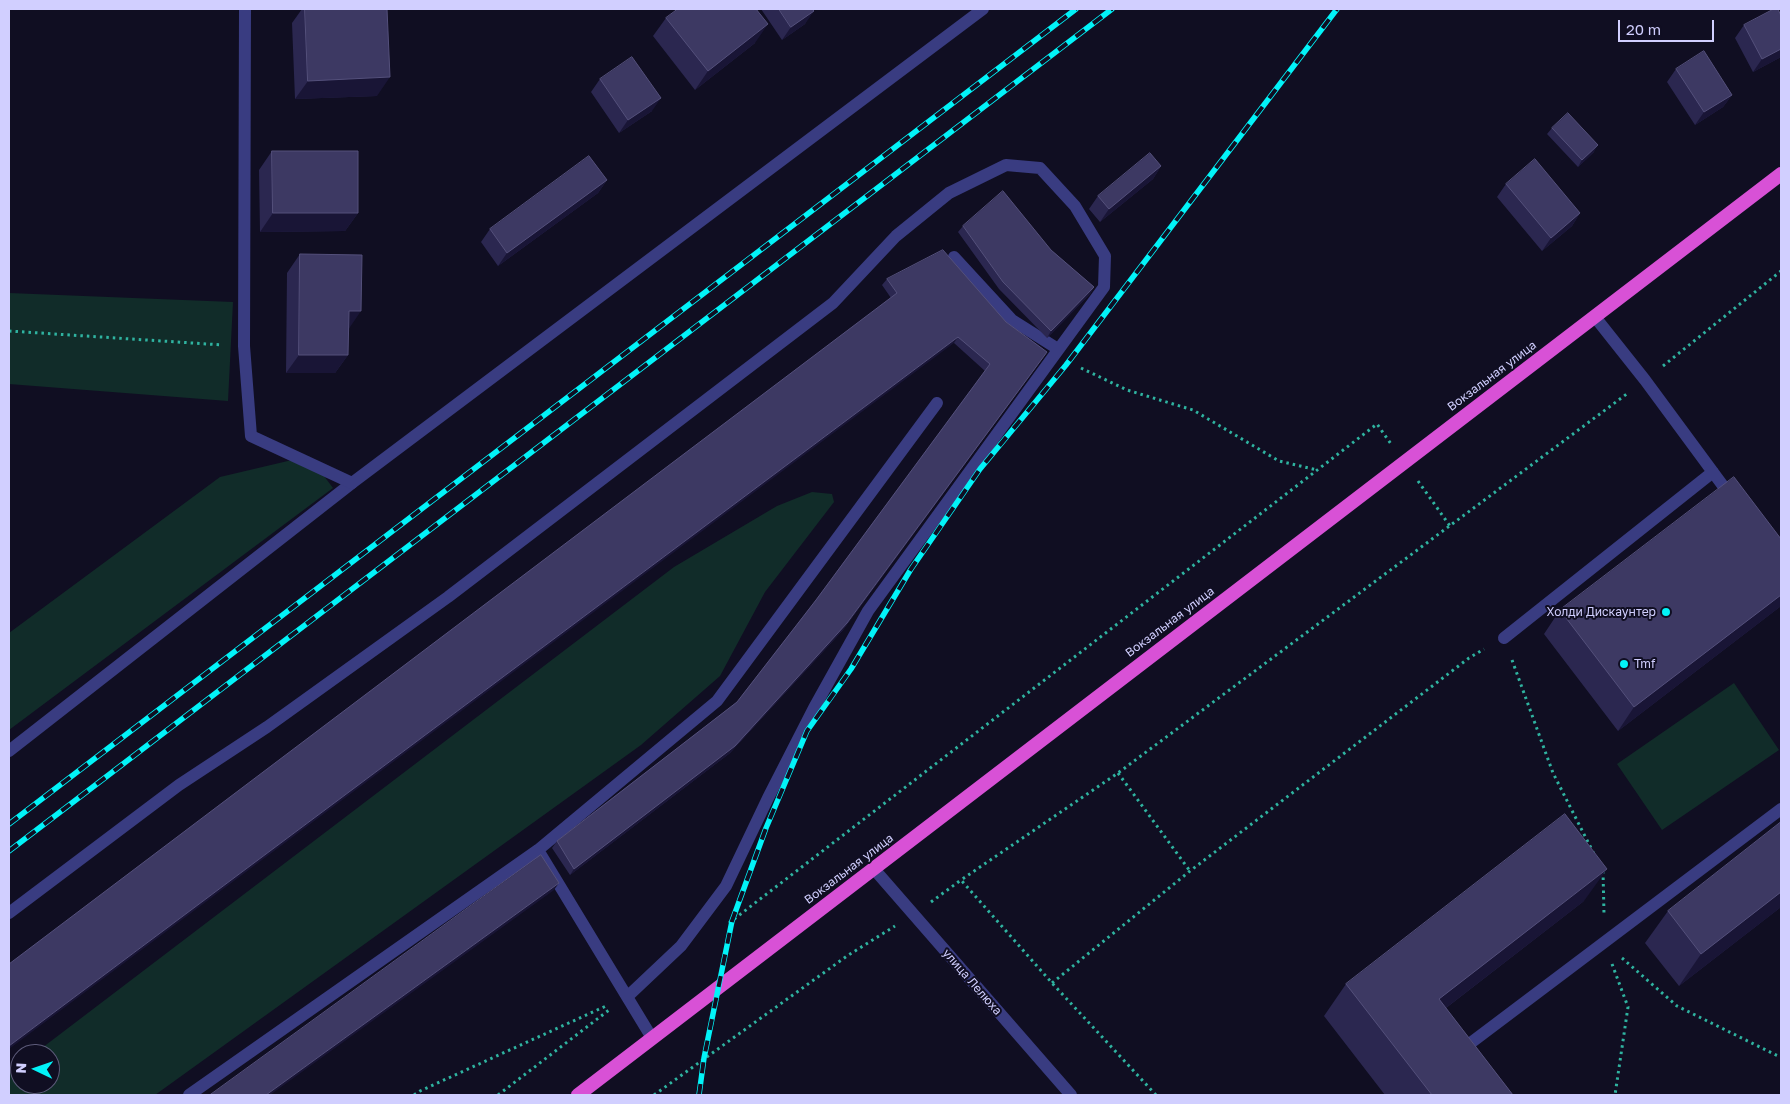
<!DOCTYPE html>
<html>
<head>
<meta charset="utf-8">
<style>
	body { margin:0 }
	#map { position:relative; width:1790px; height:1104px; overflow:hidden; background:#100e22; font-family:"Golos Text",sans-serif }
	canvas { display:block }
	.frame { position:absolute; inset:0; border:10px solid #d1cfff; pointer-events:none }
	.north { position:absolute; left:10px; top:1044px; width:50px; height:50px; box-sizing:border-box; background:#100e22; border:1px solid #5d5b7a; border-radius:50%; rotate:273deg; font-size:14px; font-weight:700; line-height:20px; text-align:center; color:#d1cfff }
	.north::after { content:''; display:block; margin:auto; width:18px; height:22px; background:#02f3f8; clip-path:polygon(50% 0,100% 100%,50% 72%,0 100%) }
	.scale { position:absolute; left:1618px; top:20px; width:96px; height:22px; box-sizing:border-box; border:2px solid #d1cfff; border-top:0; padding-left:6px; font-size:15px; line-height:18px; white-space:nowrap; color:#d1cfff; -webkit-text-stroke:4px #100e22; paint-order:stroke }
</style>
</head>
<body>
<div id="map">
<canvas width="1790" height="1104"></canvas>
<div class="frame"></div>
<div class="north">N</div>
<div class="scale">20 m</div>
</div>
<script>
const ctx = document.querySelector('canvas').getContext('2d');
ctx.lineJoin = 'round';
function fillPath(path, color) { ctx.fillStyle = color; ctx.fill(path, 'evenodd'); }
function stroke(path, color, width, dash) { ctx.strokeStyle = color; ctx.lineWidth = width; ctx.lineCap = dash ? 'butt' : 'round'; ctx.setLineDash(dash || []); ctx.stroke(path); }
function drawText(font, color, halo, rows, align = 'center') {
  ctx.font = font + ' "Golos Text",sans-serif'; ctx.lineWidth = 4; ctx.setLineDash([]); ctx.textBaseline = 'middle'; ctx.strokeStyle = halo; ctx.fillStyle = color; for (const [text, x, y, turn = 0] of rows) {
    ctx.save(); ctx.translate(x, y); ctx.rotate((+turn || 0) * Math.PI / 180); ctx.textAlign = isNaN(turn) ? turn : align; if (halo) ctx.strokeText(text, 0, 0); ctx.fillText(text, 0, 0); ctx.restore();
  }
}
fillPath(new Path2D(`
	M9,293l224,9 -5,99 -219,-17z
	M309,456l24,32 -324,242v-97l211,-156z
	M812,492l20,2 2,8 -69,90 -45,84 -79,69 -486,350h-146v-22l11,-9v20h30v-30h-16l640,-487 103,-61z
	M1734,683l45,67 -117,80 -45,-66z`), '#112c29');
stroke(new Path2D(`
	M9,331l214,14
	M1663,366l118,-95
	M1081,368l46,22 66,20 86,51 38,9
	M1418,481l32,45
	M1512,660l41,113 41,81
	M1118,773l72,98
	M1603,871l1,43
	M931,902l30,-22
	M729,923l648,-499 14,20
	M1622,958l55,48 99,49 5,2
	M1612,964l16,43 -13,88
	M1052,983l138,-112 279,-213 15,-9
	M414,1095l6,-4 186,-85
	M498,1095l111,-85
	M654,1095l193,-139 48,-30
	M1156,1095l-104,-112 -91,-103 157,-107 510,-380`), '#2fb3a0', 3, [2.5, 4]);
stroke(new Path2D(`
	M954,257l58,63 46,29
	M1595,317l50,63 87,118
	M1504,638l209,-166
	M9,751l343,-268
	M538,850l114,188
	M9,913l170,-128 88,-58 181,-130 385,-294 63,-67 53,-43 57,-28 34,3 35,38 30,50 -1,31 -236,324 -54,97 -46,90 -42,88 -45,60 -54,51
	M1460,1051l321,-242
	M189,1095l349,-245 179,-149 220,-298`), '#393c81', 12);
stroke(new Path2D(`
	M245,9l-1,337 7,90 101,47 631,-474
	M874,869l197,226`), '#393c81', 12);
stroke(new Path2D(`
	M578,1095l1203,-921`), '#d851d6', 14);
const rail = new Path2D(`
	M9,824l1067,-815
	M9,851l1103,-842
	M699,1095l5,-37 28,-137 34,-93 41,-97 44,-62 60,-100 69,-100 86,-104 271,-356`);
stroke(rail, '#02f3f8', 5.5);
stroke(rail, '#100e22', 4, [11]);
fillPath(new Path2D(`
	M302,9h3l72,87 -82,3 -3,-76z
	M761,9h51l-7,15 -23,16z
	M1781,16v41l-28,15 -18,-34 9,-13z
	M666,18l89,25 -60,47 -42,-54z
	M1676,69l56,26 -9,12 -28,18 -28,-43z
	M600,79l52,32 -33,22 -28,-41z
	M1552,128l42,24 -16,15 -31,-33z
	M272,151l86,62 -13,18 -85,1 -1,-62z
	M1161,166l-8,13 -53,43 -11,-13 9,-13z
	M607,180l-9,13 -100,73 -17,-24 9,-13z
	M1506,184l74,29 -8,13 -30,25 -45,-54z
	M963,226l88,24 43,37 -4,7 -43,44 -48,-49 -41,-57z
	M300,254l48,76v25l-13,18h-49l1,-100z
	M887,279l119,43 41,30 -204,278 -113,123 -160,122 -18,-27 5,-7 180,-139 79,-102 169,-229 -31,-28 -63,-45 -9,-13z
	M1781,539v67l-163,125 -74,-97 16,-24z
	M1781,822v85l-102,79 -34,-43 23,-32z
	M1584,901l-138,107 67,87h-128l-61,-79 22,-32z`), '#2b2750');
fillPath(new Path2D(`
	M814,11l-9,13 -23,16 9,-13z
	M768,24l-13,19 -60,47 13,-19z
	M1781,49v8l-28,15 9,-13z
	M390,77l-13,19 -82,3 13,-18z
	M1732,95l-9,12 -28,18 9,-13z
	M661,98l-9,13 -33,22 9,-13z
	M1598,145l-4,7 -16,15 4,-7z
	M1161,166l-8,13 -53,43 9,-13z
	M607,180l-9,13 -100,73 9,-13z
	M273,213h85l-13,18 -85,1z
	M1580,213l-8,13 -30,25 9,-13z
	M1094,287l-4,7 -43,44 4,-7z
	M349,311h12l-13,19z
	M958,337l-4,6 -945,706v-3z
	M1047,352l-204,278 -113,123 -160,122 4,-6 161,-123z
	M299,355h49l-13,18h-49z
	M1781,595v11l-163,125 16,-24z
	M1607,869l-23,32 -168,130 23,-32z
	M559,883l-5,7 -284,205h-4z
	M1781,892v15l-102,79 22,-32z`), '#191536');
const building = new Path2D(`
	M305,9h82l3,68 -82,4z
	M678,9h78l12,15 -60,47 -42,-53z
	M779,9h33l2,2 -23,16z
	M1774,9h4l3,7v33l-19,10 -18,-34z
	M1704,51l28,44 -28,17 -28,-43z
	M632,57l29,41 -33,22 -28,-41z
	M1568,113l30,32 -16,15 -30,-32z
	M272,151h86v62h-85z
	M1150,153l11,13 -52,43 -11,-13z
	M589,156l18,24 -100,73 -17,-24z
	M1535,159l45,54 -29,25 -45,-54z
	M1003,191l48,59 43,37 -43,44 -48,-49 -40,-56z
	M943,250l63,72 41,30 -200,271 -112,123 -161,123 -17,-28 180,-139 79,-102 174,-236 -32,-27 -949,709v-82l888,-671 -10,-14z
	M300,254l62,1 -1,56h-12l-1,44h-49z
	M1734,477l47,62v56l-147,112 -74,-97z
	M1565,814l42,55 -168,130 74,96h-81l-86,-111z
	M1781,822v70l-80,62 -33,-43z
	M541,855l18,28 -293,212h-56z`);
fillPath(building, '#3d3963');
stroke(building, '#54507b', 1);
for (const [x, y, r, color] of [
	[1666,612,5,"#02f3f8"],
	[1624,664,5,"#02f3f8"]
]) { const dot = new Path2D(); dot.arc(x, y, r, 0, 2 * Math.PI); ctx.fillStyle = color; ctx.fill(dot); stroke(dot, '#100e22', 2); }
drawText('12px', '#d1cfff', '#100e22', [
	["Вокзальная улица",1492,376,-37],
	["Вокзальная улица",1170,622,-37],
	["Вокзальная улица",849,869,-37],
	["улица Лелюха",972,982,49]
]);
drawText('12px', '#d1cfff', '#100e22', [
	["Холди Дискаунтер",1656,612],
	["Tmf",1634,664,"left"]
], 'right');
</script>
</body>
</html>
